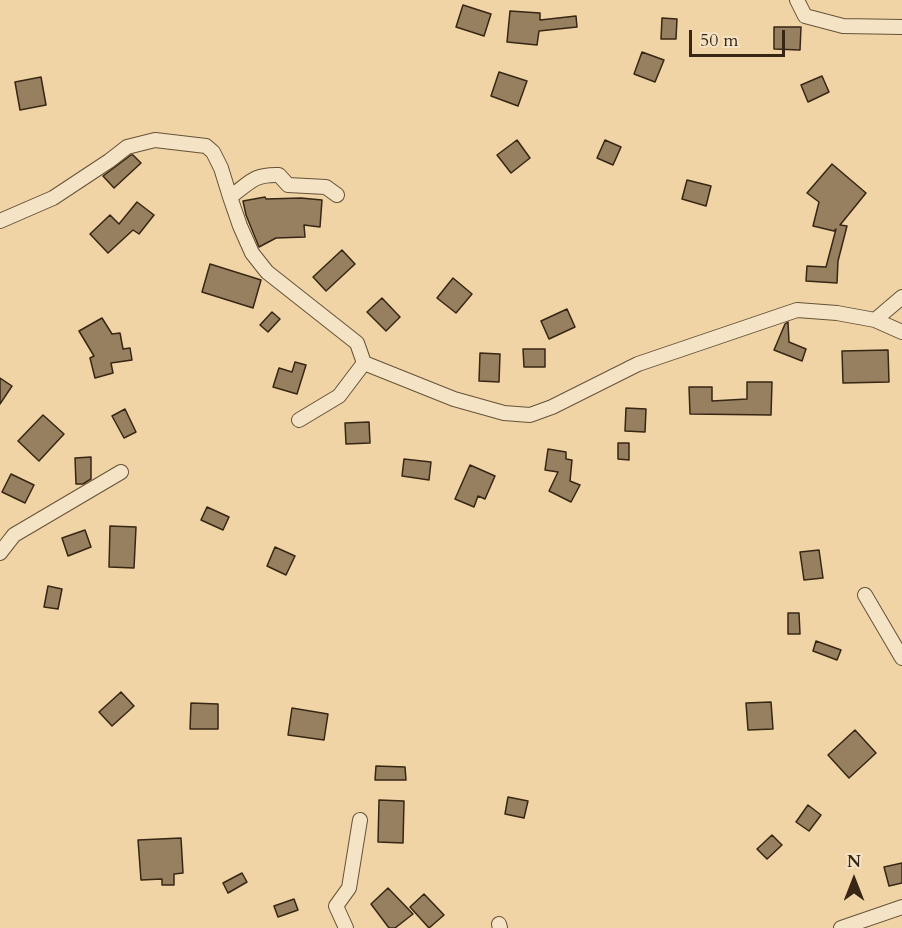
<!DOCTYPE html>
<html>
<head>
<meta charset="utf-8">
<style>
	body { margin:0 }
	#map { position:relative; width:902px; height:928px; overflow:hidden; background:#f0d4a6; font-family:Cardo,serif }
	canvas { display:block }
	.north { position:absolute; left:824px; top:850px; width:60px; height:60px; -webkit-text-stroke:4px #f5e3c5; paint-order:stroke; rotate:0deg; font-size:16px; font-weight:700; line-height:24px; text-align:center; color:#372614 }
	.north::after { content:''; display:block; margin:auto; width:21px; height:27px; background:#372614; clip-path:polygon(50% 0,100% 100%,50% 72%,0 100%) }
	.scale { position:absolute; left:689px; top:30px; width:96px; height:27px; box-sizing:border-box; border:3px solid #372614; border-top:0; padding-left:8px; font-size:18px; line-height:21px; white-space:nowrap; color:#372614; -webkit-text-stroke:4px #f5e3c5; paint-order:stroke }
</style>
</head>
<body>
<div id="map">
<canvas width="902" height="928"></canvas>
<div class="north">N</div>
<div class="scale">50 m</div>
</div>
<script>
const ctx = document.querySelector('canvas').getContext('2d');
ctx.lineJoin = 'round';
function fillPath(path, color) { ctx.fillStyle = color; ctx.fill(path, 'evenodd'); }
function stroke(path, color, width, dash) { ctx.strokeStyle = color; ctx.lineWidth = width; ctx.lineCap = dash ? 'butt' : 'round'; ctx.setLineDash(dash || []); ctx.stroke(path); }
const building = new Path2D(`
	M463,5l28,9 -7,22 -28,-9z
	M510,11l30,2v7l36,-4 1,11 -38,4 -2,14 -30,-3z
	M662,18l15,1 -1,20h-15z
	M774,27h27l-1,23 -26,-1z
	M642,52l22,8 -9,22 -21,-8z
	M499,72l28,9 -9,25 -27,-10z
	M822,76l7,16 -21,10 -7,-17z
	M41,77l5,28 -26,5 -5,-28z
	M517,140l13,18 -19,15 -14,-18z
	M605,140l16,7 -8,18 -16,-7z
	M131,155h2l8,8 -27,25 -11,-12z
	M832,164l34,29 -26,32 7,1 -9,35 -1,22 -31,-2 1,-15 19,1 10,-38 -2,2 -21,-5 6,-24 -12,-9z
	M687,180l24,6 -5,20 -24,-7z
	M265,197l1,2 35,-1 21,2 -2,27 -16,-2 1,12 -29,1 -17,9 -13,-32 -3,-14z
	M137,202l17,13 -15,19 -6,-4 -25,23 -18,-19 20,-19 9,9z
	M342,250l13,14 -29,27 -13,-14z
	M210,264l51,16 -8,28 -51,-16z
	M453,278l19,16 -16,19 -19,-15z
	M382,298l18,19 -14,14 -19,-19z
	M567,309l8,18 -26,12 -8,-18z
	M272,312l8,7 -12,13 -8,-7z
	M102,318l10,16 8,-1 3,16 7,-1 2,12 -21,3 2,10 -18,5 -5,-20 4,-2 -15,-25z
	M788,322l1,20 17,7 -4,12 -28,-11 11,-26z
	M523,349h22v18h-21z
	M888,350l1,32 -46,1 -1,-32z
	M480,353l20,1 -1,28 -20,-1z
	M295,362l11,3 -9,29 -24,-7 6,-19 13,4z
	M0,378l12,8 -12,18z
	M747,382h25l-1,33 -81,-1 -1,-27h23v14l35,-2z
	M626,408l20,1 -1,23 -20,-1z
	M125,409l11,23 -12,6 -12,-22z
	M43,415l21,19 -25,27 -21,-20z
	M369,422l1,21 -24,1 -1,-21z
	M618,443h11v17l-11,-1z
	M548,449l18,3v7l6,1 -2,21 10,4 -9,17 -22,-11 9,-19 -13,-2z
	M91,457v22l-8,5h-7l-1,-26z
	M404,459l27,3 -2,18 -27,-4z
	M470,465l25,11 -10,23 -7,-3 -4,11 -19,-8z
	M11,474l23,11 -9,18 -23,-11z
	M207,507l22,10 -6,13 -22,-10z
	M110,526l26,1 -2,41 -25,-1z
	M85,530l6,17 -23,9 -6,-18z
	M275,547l20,9 -9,19 -19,-9z
	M819,550l4,28 -19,2 -4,-28z
	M48,586l14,3 -4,20 -14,-2z
	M788,613h11l1,21h-12z
	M816,641l25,9 -4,10 -24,-9z
	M121,692l13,14 -22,20 -13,-14z
	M771,702l2,27 -25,1 -2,-27z
	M191,703l27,1v25h-28z
	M292,708l36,6 -4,26 -36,-5z
	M855,730l21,23 -27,25 -21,-23z
	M376,766l29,1 1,13h-31z
	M508,797l20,4 -4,17 -19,-4z
	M379,800l25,1 -1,42 -25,-1z
	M808,805l13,10 -12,16 -13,-9z
	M772,835l10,10 -15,14 -10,-10z
	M181,838l2,35 -9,1v11h-12v-6l-21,1 -3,-40z
	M902,863v20l-13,3 -5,-19z
	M242,873l5,9 -19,11 -5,-10z
	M388,888l25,26 -18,14h-6l-18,-24z
	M424,894l20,21 -15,13 -19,-21z
	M294,899l4,11 -20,7 -4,-11z`);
fillPath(building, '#978060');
stroke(building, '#372614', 1.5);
const street = new Path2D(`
	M797,0l8,16 38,10 59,1
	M230,197l10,29 12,27 15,19 90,71 7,20 90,36 50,14 26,2 22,-8 86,-43 159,-54 40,3 38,7 27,12
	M0,221l53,-23 56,-37 18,-14 28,-7 51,6 7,6 8,16 9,29c20,-14 23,-23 49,-22l9,10 38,2 11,8
	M875,320l27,-23
	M299,420l40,-24 25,-33
	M0,553l14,-18 107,-63
	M865,595l37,63
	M499,924l1,4
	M346,928l-10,-22 13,-18 11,-68
	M841,928l61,-21`);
stroke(street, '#655238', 16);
stroke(street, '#f5e3c5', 14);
</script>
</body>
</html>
